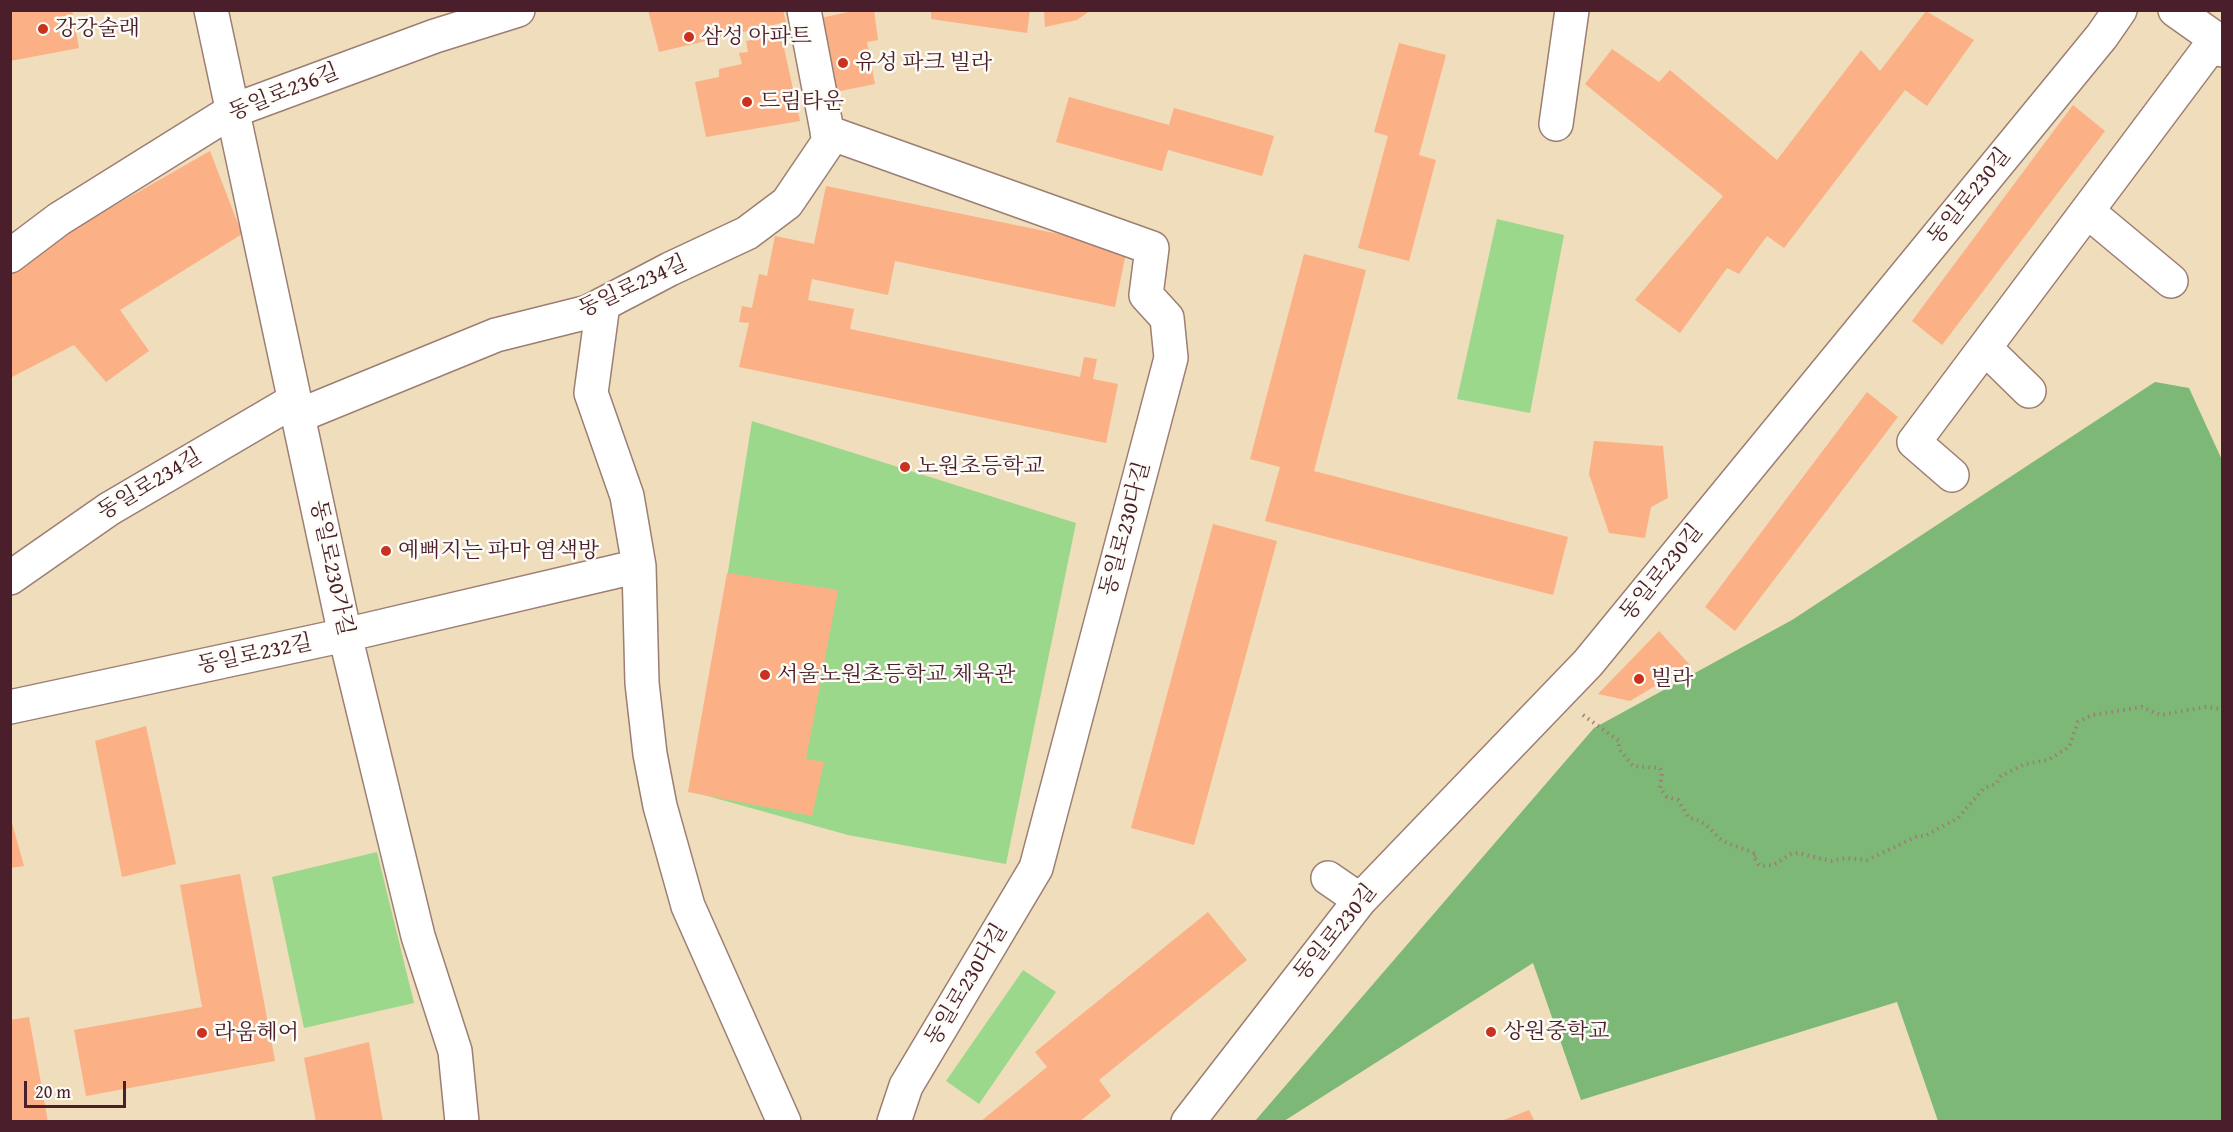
<!DOCTYPE html>
<html>
<head>
<meta charset="utf-8">
<style>
	body { margin:0 }
	#map { position:relative; width:2233px; height:1132px; overflow:hidden; background:#efddbb; font-family:"Gentium Book Plus",serif }
	canvas { display:block }
	.frame { position:absolute; inset:0; border:12px solid #4a1f2b; pointer-events:none }
	.scale { position:absolute; left:24px; top:1081px; width:102px; height:27px; box-sizing:border-box; border:3px solid #4a1f2b; border-top:0; padding-left:8px; font-size:18px; line-height:21px; white-space:nowrap; color:#4a1f2b; -webkit-text-stroke:4px #fdfcf7; paint-order:stroke }
</style>
</head>
<body>
<div id="map">
<canvas width="2233" height="1132"></canvas>
<div class="frame"></div>
<div class="scale">20 m</div>
</div>
<script>
const ctx = document.querySelector('canvas').getContext('2d');
ctx.lineJoin = 'round';
function fillPath(path, color) { ctx.fillStyle = color; ctx.fill(path, 'evenodd'); }
function stroke(path, color, width, dash) { ctx.strokeStyle = color; ctx.lineWidth = width; ctx.lineCap = dash ? 'butt' : 'round'; ctx.setLineDash(dash || []); ctx.stroke(path); }
function drawText(font, color, halo, rows, align = 'center') {
  ctx.font = font + ' "Gentium Book Plus","Noto Serif KR",serif'; ctx.lineWidth = 5; ctx.setLineDash([]); ctx.textBaseline = 'middle'; ctx.strokeStyle = halo; ctx.fillStyle = color; for (const [text, x, y, turn = 0] of rows) {
    ctx.save(); ctx.translate(x, y); ctx.rotate((+turn || 0) * Math.PI / 180); ctx.textAlign = isNaN(turn) ? turn : align; if (halo) ctx.strokeText(text, 0, 0); ctx.fillText(text, 0, 0); ctx.restore();
  }
}
fillPath(new Path2D(`
	M1497,219l67,16 -34,178 -73,-14z
	M752,421l324,102 -70,341 -158,-29 -155,-43z
	M377,852l37,151 -110,25 -32,-151z
	M1023,970l33,22 -77,112 -33,-23z`), '#9cd88b');
fillPath(new Path2D(`
	M2155,382l34,6 33,72v661h-284l-41,-119 -316,98 -48,-137 -249,158h-29l339,-393 198,-108z`), '#7db877');
fillPath(new Path2D(`
	M10,10h62l7,38 -69,13z
	M648,10h135l3,12 -127,30z
	M858,10h16l4,30 -11,2 8,42 -55,11 -14,-74z
	M931,10h99l-3,23 -96,-14z
	M1044,10h47l-14,10 -32,7z
	M1926,11l48,29 -47,66 -22,-16 -121,158 -17,-12 -28,38 -12,-6 -47,65 -45,-33 88,-104 -138,-112 27,-35 47,33 11,-12 107,90 84,-110 19,21z
	M781,34l19,87 -94,16 -11,-55 24,-5v-8l23,-5 -3,-11 9,-1 -2,-11z
	M1399,43l47,12 -27,100 17,5 -27,101 -51,-13 30,-112 -14,-4z
	M1069,97l100,28 5,-17 100,28 -12,40 -94,-26 -6,21 -106,-29z
	M2073,105l32,26 -163,214 -30,-24z
	M210,151l32,83 -122,76 29,41 -43,31 -32,-37 -64,33v-102l67,-49z
	M826,186l301,62 -12,59 -220,-46 -7,34 -76,-16 -4,21 46,9 -4,20 230,48 4,-20 13,2 -4,20 25,5 -12,59 -367,-76 10,-44 -10,-1 3,-16 10,2 7,-34 8,2 8,-40 39,8z
	M1304,254l62,16 -52,201 254,66 -15,58 -288,-74 15,-54 -30,-8z
	M1867,392l31,25 -163,214 -30,-24z
	M1594,441l69,5 5,52 -17,9 -6,31 -36,-5 -20,-59z
	M1213,524l64,17 -83,304 -63,-17z
	M727,573l111,17 -32,169 18,3 -12,54 -124,-24z
	M1659,631l31,34 -60,36 -32,-7z
	M146,726l30,138 -54,13 -27,-136z
	M10,816l14,50 -14,2z
	M240,874l35,187 -189,35 -12,-66 128,-23 -22,-122z
	M1208,912l39,48 -148,120 12,16 -32,26h-99l67,-55 -12,-15z
	M29,1017l19,105h-38v-102z
	M369,1042l14,80h-67l-12,-64z
	M1529,1110l6,12h-34v-1z`), '#fbb086');
const minor = new Path2D(`
	M211,10l134,625 73,301 37,115 7,71
	M2175,10l41,29 6,11
	M1556,124l16,-114
	M827,132l325,116 -6,47 21,23 4,40 -135,510 -130,218 -12,36
	M2087,211l84,70
	M10,256l49,-37 173,-108 203,-75 83,-26
	M603,304l-12,89 36,103 12,70 3,117 8,71 10,52 28,100 96,216
	M1985,348l44,43
	M298,416l198,-81 92,-23 82,-43 77,-36 40,-30 42,-62 -25,-131
	M1952,475l-38,-33 302,-403h6
	M10,578l99,-69 186,-109
	M10,707l335,-72 294,-69
	M1328,878l32,22
	M1188,1122l172,-222 228,-237 514,-627 18,-26`);
stroke(minor, '#9c7e73', 36);
stroke(new Path2D(`
	M1583,715l36,26v8l14,17 27,2 2,5 -2,15 7,9 11,3 11,18c19,2 23,17 36,24 10,5 22,7 32,13l-4,1 7,10 13,-1 18,-11 7,-1 33,8 14,-3 22,2 51,-24h7l33,-18 26,-30 12,-4 5,-8 24,-12 23,-4 21,-13 9,-25 14,-7 50,-8 18,8 46,-8 16,2`), '#9c7e73', 4, [1.5, 4.5]);
stroke(minor, '#fff', 33);
for (const [x, y, r, color] of [
	[43,29,6,"#c8321e"],
	[689,37,6,"#c8321e"],
	[843,63,6,"#c8321e"],
	[747,102,6,"#c8321e"],
	[905,467,6,"#c8321e"],
	[386,551,6,"#c8321e"],
	[765,675,6,"#c8321e"],
	[1639,679,6,"#c8321e"],
	[1491,1032,6,"#c8321e"],
	[202,1033,6,"#c8321e"]
]) { const dot = new Path2D(); dot.arc(x, y, r, 0, 2 * Math.PI); ctx.fillStyle = color; ctx.fill(dot); stroke(dot, '#fdfcf7', 2); }
drawText('22px', '#4a1f2b', '#fdfcf7', [
	["강강술래",55,29],
	["삼성 아파트",701,37],
	["유성 파크 빌라",855,63],
	["드림타운",759,102],
	["노원초등학교",917,467],
	["예뻐지는 파마 염색방",398,551],
	["서울노원초등학교 체육관",777,675],
	["빌라",1651,679],
	["상원중학교",1503,1032],
	["라움헤어",214,1033]
], 'left');
drawText('22px', '#4a1f2b', '#fdfcf7', [
	["동일로236길",284,93,-22],
	["동일로230길",1970,197,-51],
	["동일로234길",633,287,-25],
	["동일로234길",150,485,-31],
	["동일로230다길",1126,529,-75],
	["동일로230가길",331,568,78],
	["동일로230길",1662,573,-51],
	["동일로232길",255,655,-12],
	["동일로230길",1336,933,-51],
	["동일로230다길",967,985,-59]
]);
</script>
</body>
</html>
